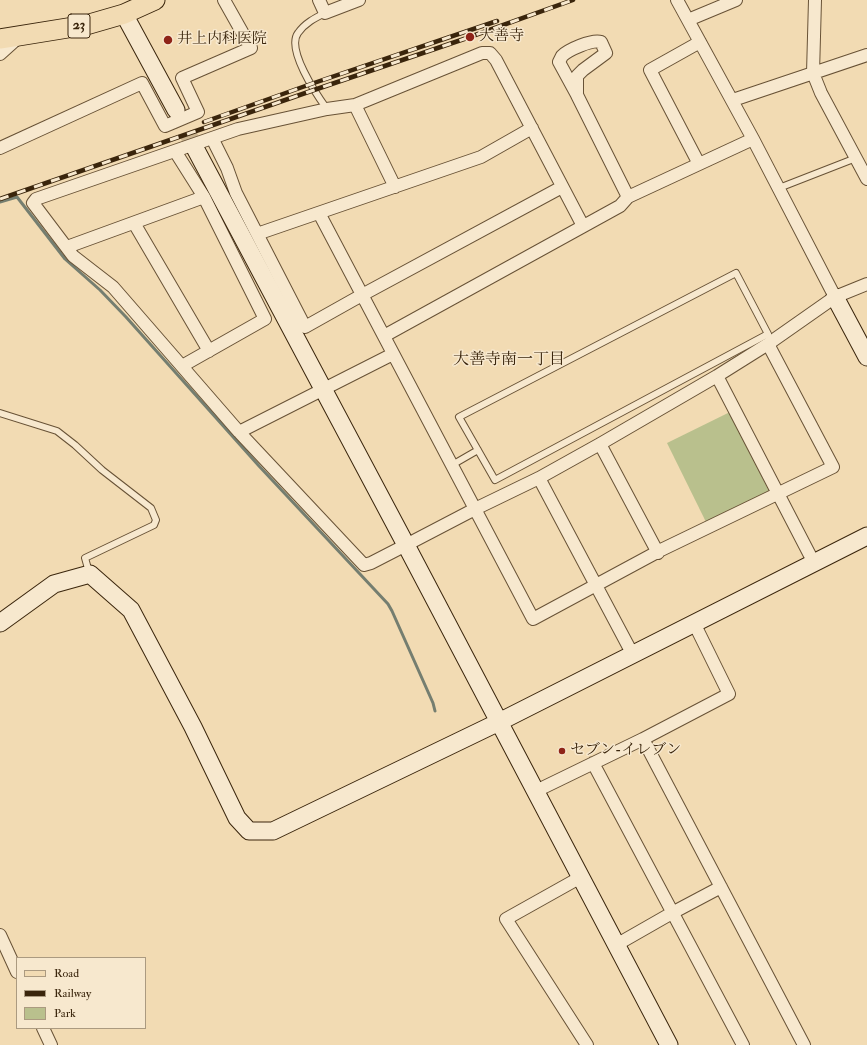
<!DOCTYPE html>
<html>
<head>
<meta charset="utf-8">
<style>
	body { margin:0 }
	#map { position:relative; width:867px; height:1045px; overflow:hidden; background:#f2dbb3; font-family:"IM FELL Double Pica",serif }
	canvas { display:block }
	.legend { position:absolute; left:16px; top:957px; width:130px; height:72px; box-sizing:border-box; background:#f7e8ce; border:1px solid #ab9a80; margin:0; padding:5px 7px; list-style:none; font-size:12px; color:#3a250c }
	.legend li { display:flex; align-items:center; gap:8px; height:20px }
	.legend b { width:20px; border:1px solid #ab9a80 }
</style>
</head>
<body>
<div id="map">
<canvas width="867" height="1045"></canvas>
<ul class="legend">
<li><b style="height:5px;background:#f2dbb3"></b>Road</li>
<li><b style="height:5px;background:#3a250c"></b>Railway</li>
<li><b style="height:11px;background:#b9c08d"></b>Park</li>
</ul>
</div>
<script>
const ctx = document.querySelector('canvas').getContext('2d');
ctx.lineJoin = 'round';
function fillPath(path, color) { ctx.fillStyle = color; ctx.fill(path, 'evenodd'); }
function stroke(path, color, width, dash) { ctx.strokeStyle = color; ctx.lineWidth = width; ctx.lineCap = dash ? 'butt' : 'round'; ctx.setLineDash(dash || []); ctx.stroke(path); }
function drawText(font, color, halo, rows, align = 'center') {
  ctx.font = font + ' "IM FELL Double Pica","Noto Serif JP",serif'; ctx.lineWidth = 3; ctx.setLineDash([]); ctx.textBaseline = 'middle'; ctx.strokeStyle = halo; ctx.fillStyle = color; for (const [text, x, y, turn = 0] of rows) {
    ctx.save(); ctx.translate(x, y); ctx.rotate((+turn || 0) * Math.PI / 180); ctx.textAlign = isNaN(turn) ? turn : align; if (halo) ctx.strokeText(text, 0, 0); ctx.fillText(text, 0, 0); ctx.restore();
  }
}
fillPath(new Path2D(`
	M730,412l39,79 -63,31 -39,-79z`), '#b9c08d');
stroke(new Path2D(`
	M0,202l17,-5 48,62 35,31 26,27 133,149 129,138 4,7 41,92 2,8`), '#757e70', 3);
stroke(new Path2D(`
	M176,110l19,38`), '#cdb792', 17, [17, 8]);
const lane = new Path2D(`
	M325,13c-10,5 -20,10 -27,20 -12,16 18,61 29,76
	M779,188l77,-30
	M736,273l32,61 -273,146 -36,-63z
	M0,413l57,18 18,14 27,25 49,38 5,12 -2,5 -69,33 4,14
	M452,465l26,-15`);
const street = new Path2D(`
	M319,0l6,13 34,-13
	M677,0l76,139 82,158
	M815,0l-2,73 8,20 46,86
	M688,20l48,-20
	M0,54l20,-18
	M577,95v-19l6,-6 23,-17 -5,-11c-9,-3 -33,8 -39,14 -1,2 -2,4 -3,6l18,33 51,102 125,-58
	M733,100l134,-45
	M355,105l40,82
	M212,138l15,30 9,25 69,134 57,-32 200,-108
	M0,148l142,-65 23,43 33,-14 -16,-34 69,-30 -27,-48
	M175,151l29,46 61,122 -83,47
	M699,164l-49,-94 50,-28
	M319,213l214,406 128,-69 172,-83 -65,-123
	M134,223l75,128
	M583,226l-87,-166 -6,-7h-8l-127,52 -28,4 -89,20 -202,70 -3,4 40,53 40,31 126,145 125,133 7,-2 35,-18 69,-36 64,-31 61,-34 117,-68 51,-32 67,-47 32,-13
	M257,234l224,-77 51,-29
	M67,247l137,-50
	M384,336l236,-130 8,-9
	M717,376l97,187
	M239,432l154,-78
	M600,444l58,109
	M539,478l94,177
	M694,623l35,71 -86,45 161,306
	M593,763l150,282
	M536,791l107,-52
	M581,877l-75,42 81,126
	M0,935l17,37
	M616,945l56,-32 49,-26
	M43,1028l8,17`);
const secondary = new Path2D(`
	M124,14l52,96
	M195,148l211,397 263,500
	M835,297l32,60
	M0,623l54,-39 36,-10 41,36 62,117 44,91 12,13h24l226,-109 368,-186`);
const primary = new Path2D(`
	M0,39l86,-14 38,-11 31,-14`);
stroke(lane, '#685236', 8);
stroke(street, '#685236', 14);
stroke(secondary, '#3a250c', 19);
stroke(primary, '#3a250c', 21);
stroke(lane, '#f7e8ce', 6);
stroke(street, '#f7e8ce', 12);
stroke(secondary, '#f7e8ce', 17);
stroke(primary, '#f2dbb3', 19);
const rail = new Path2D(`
	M204,122l107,-38 186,-63
	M0,199l314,-109 153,-52 106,-38`);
stroke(rail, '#3a250c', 4.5);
stroke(rail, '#f7e8ce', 3, [9]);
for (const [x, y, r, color] of [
	[470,37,5,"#8f2418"],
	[168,40,5,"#8f2418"],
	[562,751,4,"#8f2418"]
]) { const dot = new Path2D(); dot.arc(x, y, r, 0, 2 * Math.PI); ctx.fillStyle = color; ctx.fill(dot); stroke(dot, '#f7e8ce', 1.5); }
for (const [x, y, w] of [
	[79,26,22]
]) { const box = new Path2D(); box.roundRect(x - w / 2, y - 12, w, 24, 3); ctx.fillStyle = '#f7e8ce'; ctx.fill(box); stroke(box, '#3a250c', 1); }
drawText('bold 14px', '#3a250c', null, [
	["23",79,26]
]);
drawText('15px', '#3a250c', '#f7e8ce', [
	["大善寺",479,37],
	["井上内科医院",177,40],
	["セブン-イレブン",570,751]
], 'left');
drawText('16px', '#3a250c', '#f7e8ce', [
	["大善寺南一丁目",509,361]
]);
</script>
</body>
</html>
